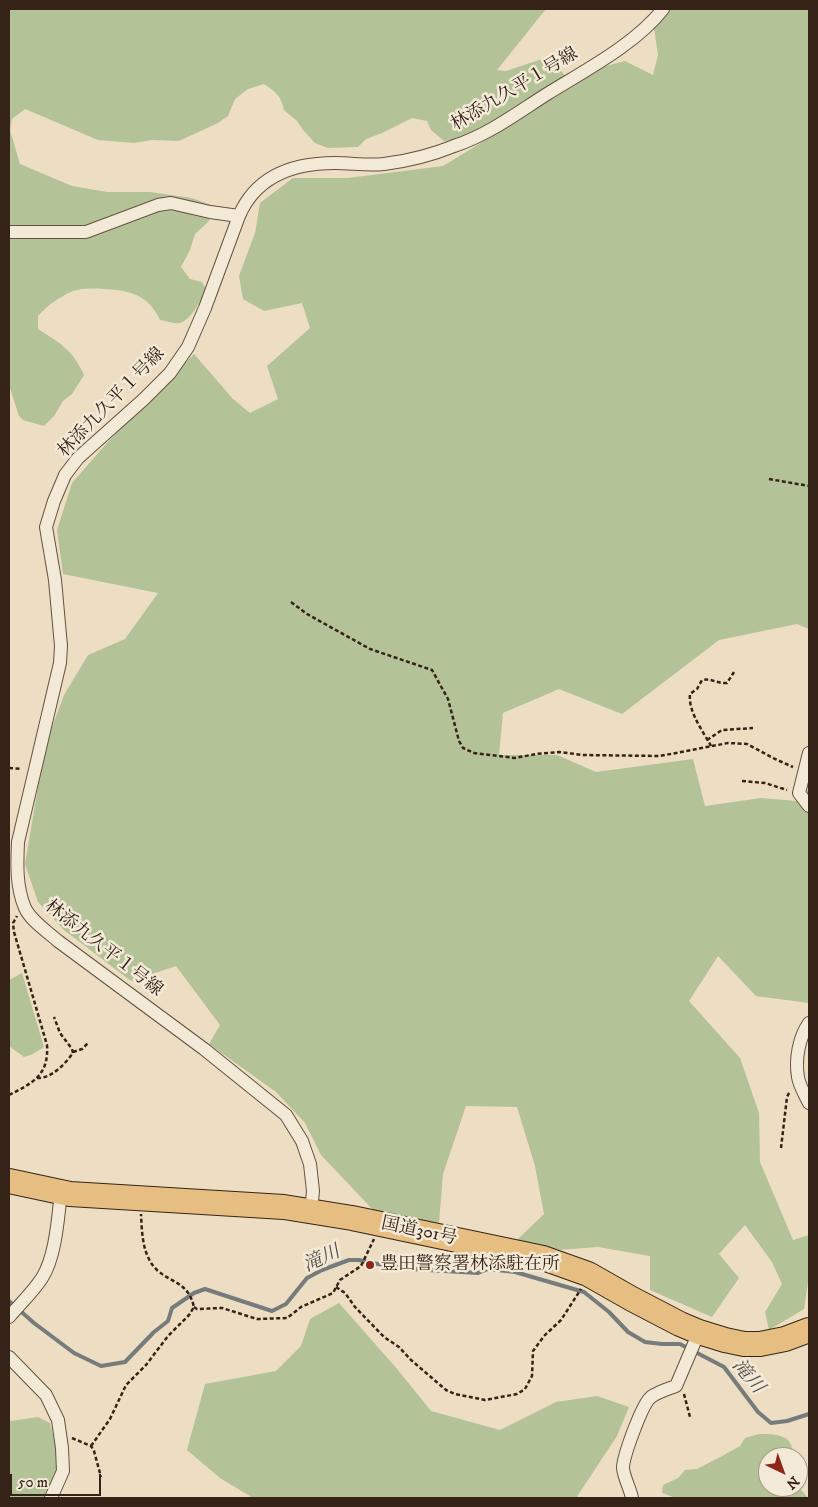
<!DOCTYPE html>
<html>
<head>
<meta charset="utf-8">
<style>
	body { margin:0 }
	#map { position:relative; width:818px; height:1507px; overflow:hidden; background:#edddc2; font-family:"IM FELL DW Pica",serif }
	canvas { display:block }
	.frame { position:absolute; inset:0; border:10px solid #362317; pointer-events:none }
	.north { position:absolute; left:758px; top:1447px; width:50px; height:50px; box-sizing:border-box; background:#f3e9d7; border:1px solid #a79a8a; border-radius:50%; rotate:138deg; font-size:14px; font-weight:700; line-height:20px; text-align:center; color:#362317 }
	.north::after { content:''; display:block; margin:auto; width:18px; height:22px; background:#8f2418; clip-path:polygon(50% 0,100% 100%,50% 72%,0 100%) }
	.scale { position:absolute; left:10px; top:1474px; width:91px; height:22px; box-sizing:border-box; border:2px solid #362317; border-top:0; padding-left:6px; font-size:15px; line-height:18px; white-space:nowrap; color:#362317; -webkit-text-stroke:4px #f3e9d7; paint-order:stroke }
</style>
</head>
<body>
<div id="map">
<canvas width="818" height="1507"></canvas>
<div class="frame"></div>
<div class="north">N</div>
<div class="scale">50 m</div>
</div>
<script>
const ctx = document.querySelector('canvas').getContext('2d');
ctx.lineJoin = 'round';
function fillPath(path, color) { ctx.fillStyle = color; ctx.fill(path, 'evenodd'); }
function stroke(path, color, width, dash) { ctx.strokeStyle = color; ctx.lineWidth = width; ctx.lineCap = dash ? 'butt' : 'round'; ctx.setLineDash(dash || []); ctx.stroke(path); }
function drawText(font, color, halo, rows, align = 'center') {
  ctx.font = font + ' "IM FELL DW Pica","Noto Serif JP",serif'; ctx.lineWidth = 5; ctx.setLineDash([]); ctx.textBaseline = 'middle'; ctx.strokeStyle = halo; ctx.fillStyle = color; for (const [text, x, y, turn = 0] of rows) {
    ctx.save(); ctx.translate(x, y); ctx.rotate((+turn || 0) * Math.PI / 180); ctx.textAlign = isNaN(turn) ? turn : align; if (halo) ctx.strokeText(text, 0, 0); ctx.fillText(text, 0, 0); ctx.restore();
  }
}
fillPath(new Path2D(`
	M9,9h537l-49,61 9,1 39,-13 12,7 8,11c-26,17 -93,65 -121,65l-13,-11 -4,-9 -15,-3 -30,15 -16,6 -8,8 -30,1 -13,-5 -12,-13 -6,-9 -13,-11c-3,-14 -8,-18 -20,-26l-16,5 -13,10 -7,17 -10,7 -39,18 -27,-1 -18,3 -36,-3 -73,-31 -13,10 -2,11 10,34 52,22 35,6h43l42,6 22,8 -5,15 -14,13 -5,16 -9,17 9,12 12,3 4,7c-4,10 -15,32 -27,34 -5,1 -13,-2 -19,-3 -12,-26 -31,-30 -57,-31 -9,-1 -22,-1 -30,2 -14,6 -25,14 -35,25v13c23,15 34,20 46,46l-12,19 -9,7 -9,15 -10,10 -21,-6 -4,-4 -10,-31z
	M664,9h145v620l-12,-5 -78,16 -97,74 -63,-25 -56,24 -4,42h58l39,17 97,-13 12,47 56,-8 36,3 10,-8 2,-14v224l-53,-7 -38,-40 -29,45 51,57 19,55 1,49 33,78 16,-5v40l-5,34 -35,21 -4,-18 17,-28 -10,-22 -27,-37 -26,29 20,24 -27,39 -62,-27v-34l-52,-9 -67,5 -14,-12 27,-26 -9,-48 -18,-59 -51,-1 -23,68 -4,49 -64,-11 -54,-57 -16,-32 -29,-31 -67,-48 11,-19 -44,-59 -45,15 -67,-51 -26,-28 -13,-38 20,-118 19,-51 24,-40 37,-16 33,-46 -95,-19 -6,-44 15,-47 34,-39 88,-90 39,45 17,14 28,-14 -11,-33 43,-38 -8,-25 -38,8 -21,-12 -4,-23 16,-43 5,-30 33,-25h55l95,-12 64,-39 88,-58 30,-8 28,14 5,-20 -5,-33z
	M22,973l22,74 -11,7 -9,3 -15,-11v-66z
	M339,1303l59,67 33,41 69,19 56,-28 41,-6 32,11 -12,29 -41,62h-323l-33,-20 -33,-28 18,-66 71,-13 25,-25 9,-27z
	M38,1417l12,6 6,23 3,21 -12,31h-38v-78l2,1z
	M759,1434c17,0 36,0 33,23h-24v30l30,-1 10,12h-132l-14,-5 1,-8 15,-7 7,-8 12,-1 27,-14 16,-9 5,-8z`), '#b4c297');
stroke(new Path2D(`
	M9,1301l25,22 40,30 27,13 24,-4 29,-30 14,-11 4,-13 22,-15 11,-4 67,22 14,-7 21,-26 15,-8 27,-10h10l13,3 38,6 68,4 10,-4 27,3 69,20 25,20 19,20 17,10 17,2h18l44,23 34,45 13,11 16,-2 22,-7`), '#757c7b', 4);
const street = new Path2D(`
	M9,232h77l72,-27 13,-2 39,9 29,4
	M809,753l-10,40 10,13
	M809,1023c-10,14 -14,36 -11,54 1,8 7,18 11,26
	M311,1212l2,-21 -3,-27 -8,-23 -16,-26 -82,-66 -146,-108c-10,-9 -27,-20 -33,-33 -9,-21 -8,-44 -7,-66l42,-179 1,-17 -6,-66 -9,-53 8,-26 11,-26 13,-17 66,-59 26,-26 18,-26 17,-39 34,-92c17,-40 54,-53 96,-53 17,0 33,3 49,1 24,-3 48,-9 70,-18 34,-11 63,-33 93,-52 37,-23 89,-50 116,-85
	M9,1317c11,-13 24,-25 33,-39 14,-22 16,-61 19,-86
	M9,1357l37,38 12,25 4,28 1,23 -12,27
	M632,1498c-2,-10 -8,-20 -9,-30 0,-11 19,-64 28,-71 7,-5 17,-8 25,-11l23,-54`);
const highway = new Path2D(`
	M9,1181l61,13 214,13 68,11 191,40 45,16 44,25 48,25 19,8 26,8 19,4h16l25,-5 24,-9`);
stroke(street, '#645242', 14);
stroke(highway, '#362317', 26);
stroke(new Path2D(`
	M769,479l40,7
	M291,602l16,12 63,35 62,21 16,29 11,42 4,7 11,5 41,5 21,-4 23,-2 24,3 77,1 68,-13 19,1 28,15 18,8
	M707,740l15,-10 31,-2
	M711,746c-8,-15 -23,-34 -21,-52l7,-5 5,-9c10,-2 15,4 25,3l7,-11
	M9,768l13,1
	M742,781l23,2 22,7
	M73,1052l9,-3 6,-6
	M37,1078c14,1 28,-14 36,-25l-1,-4 -12,-16 -6,-16
	M9,1095c24,-12 40,-20 38,-50l-33,-113 -1,-9 4,-7
	M781,1148l6,-51 3,-6
	M336,1287l9,6 10,14 29,30 15,10 12,13 35,30 9,4 30,6 32,-6 8,-5 7,-13 1,-25 11,-15 17,-16 20,-31
	M194,1307l3,2 25,-1 35,11 30,-1 14,-11 32,-14 7,-13 21,-14 13,-27
	M684,1394l6,23
	M72,1438l19,8 3,5 7,26
	M91,1446l19,-27 16,-34 20,-20 22,-29 21,-21 5,-8c-6,-25 -21,-23 -37,-37 -15,-14 -15,-38 -16,-56`), '#362317', 2.5, [4, 2.5]);
stroke(street, '#f3e9d7', 12);
stroke(highway, '#e6be81', 24);
for (const [x, y, r, color] of [
	[370,1265,5,"#8f2418"]
]) { const dot = new Path2D(); dot.arc(x, y, r, 0, 2 * Math.PI); ctx.fillStyle = color; ctx.fill(dot); stroke(dot, '#f3e9d7', 2); }
drawText('18px', '#362317', '#f3e9d7', [
	["林添九久平１号線",515,90,-31],
	["林添九久平１号線",112,403,-46],
	["林添九久平１号線",103,949,38],
	["国道301号",419,1232,12]
]);
drawText('18px', '#362317', '#f3e9d7', [
	["豊田警察署林添駐在所",380,1265]
], 'left');
drawText('italic 19px', '#565049', '#f3e9d7', [
	["滝川",322,1260,-25],
	["滝川",747,1377,50]
]);
</script>
</body>
</html>
